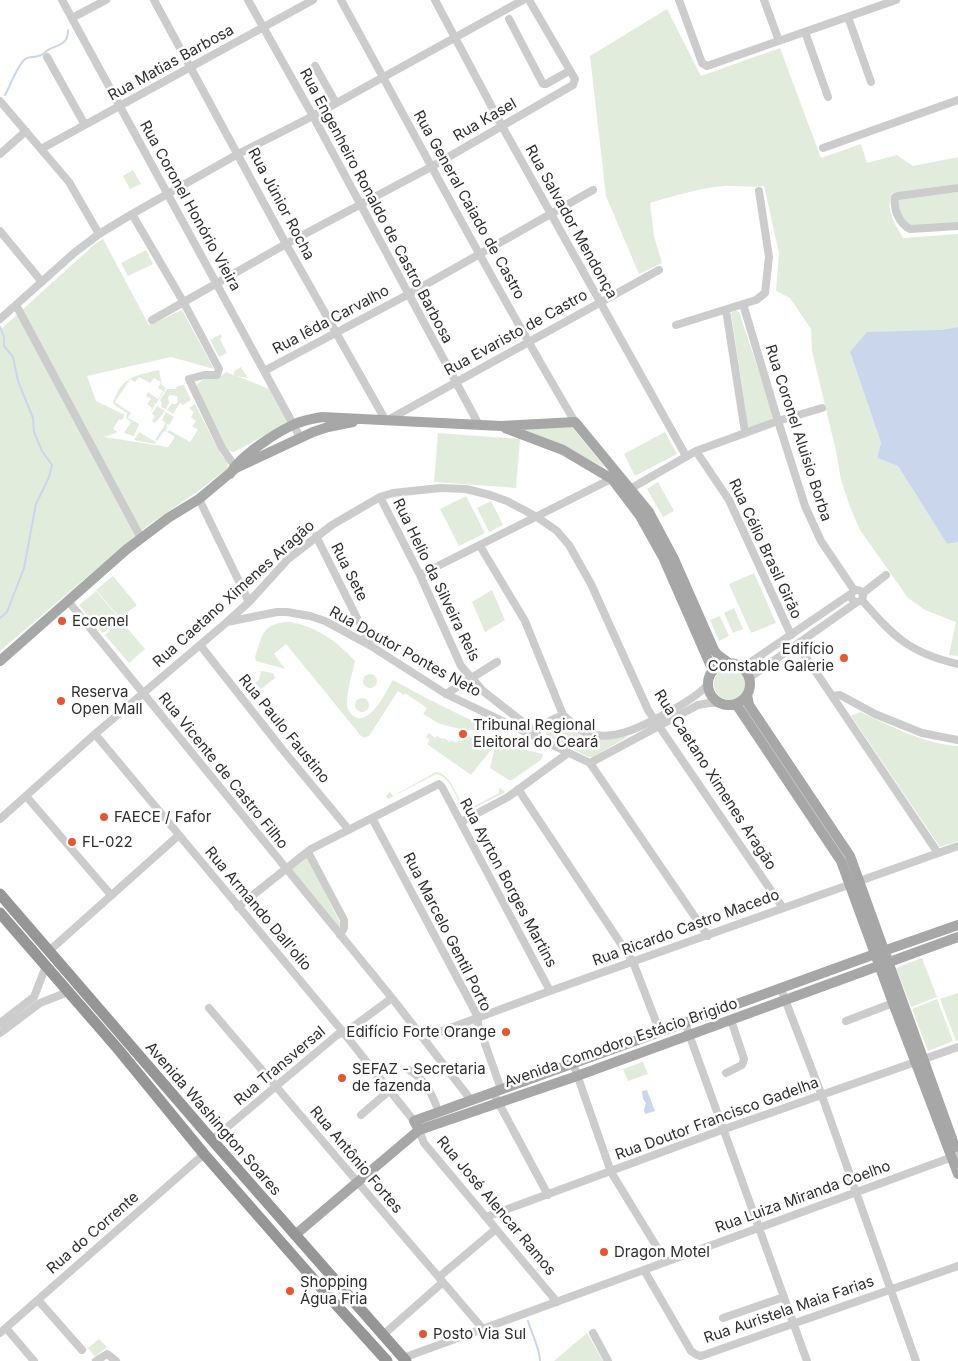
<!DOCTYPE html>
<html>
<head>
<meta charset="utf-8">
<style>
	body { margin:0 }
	canvas { display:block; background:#fff }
</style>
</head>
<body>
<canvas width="958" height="1361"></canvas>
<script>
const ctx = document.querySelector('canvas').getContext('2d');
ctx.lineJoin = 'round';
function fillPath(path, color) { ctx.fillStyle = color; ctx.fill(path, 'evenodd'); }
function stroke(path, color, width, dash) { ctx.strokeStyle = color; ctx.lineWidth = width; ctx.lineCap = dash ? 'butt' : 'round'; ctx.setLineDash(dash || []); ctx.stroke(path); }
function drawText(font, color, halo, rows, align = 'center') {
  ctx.font = font + ' Inter,sans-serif'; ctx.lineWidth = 5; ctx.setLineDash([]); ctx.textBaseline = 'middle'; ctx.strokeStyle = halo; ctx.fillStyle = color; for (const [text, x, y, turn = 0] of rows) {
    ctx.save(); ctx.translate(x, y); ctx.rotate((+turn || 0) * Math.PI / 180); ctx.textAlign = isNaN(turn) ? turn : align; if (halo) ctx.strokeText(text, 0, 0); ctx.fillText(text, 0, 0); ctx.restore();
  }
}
fillPath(new Path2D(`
	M667,9l34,67 79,-28 41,110 40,-14 6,19 30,-8 16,11 45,-9v27l-66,9c-7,17 3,31 11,45l55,-4v93l-18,3 -90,22 31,91 -4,15 21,8 49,78 11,-2v114l-9,-1 7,-33 -31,-12 -17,-12 -48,-68 -10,-23 -9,-27 -5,-29 -24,-100 -1,-22 -21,-31 -14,-7 3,-38 -15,-67c-13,2 -27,-1 -40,0 -25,2 -50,10 -74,17l4,33 8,27 -23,11 -33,-78 -16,-140z
	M133,170l8,14 -11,5 -7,-13z
	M958,192v30l-46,6 -14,-13 -2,-15z
	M103,239l46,86 33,-15 32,59 -43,-12 -84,19 9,25 29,14 -3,5 -3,-1 -6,10 5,3 -14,5 64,10 7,-10 -8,-5 2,-2 21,12 8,-12 -6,-4 4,-5 -5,-4 3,-5 -5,-4 6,-4 26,51 5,5 2,5 -1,4 -33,25 -47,32 -147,125v-321l96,-87z
	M146,250l7,14 -25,12 -7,-13z
	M735,310l4,2 35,104 -2,3 -22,9 -2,-2 -17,-113z
	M221,334l1,3 -2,2 7,14 -8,4 -9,-17z
	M241,367l7,11 -11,-2 32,13 20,33 -55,30 -8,-2 -30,-64c6,-8 12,-10 21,-7l9,-7 8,3v-4z
	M159,370l3,15 4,3 -10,16 -3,-1 2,2 -5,8 2,-5 -5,-4 4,-5 -5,-3 2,-4 10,7 5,-8 -5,-3 3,-6 -7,-4 -4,5 -11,-6 -4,5 -5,-3 -15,23 16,11 -3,5 11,6 -5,12 -10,-3 7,-11 -5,-4 1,-5 -11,-7 -3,-4c10,-26 21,-26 46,-32z
	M184,385l7,15 -8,5 -3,-2 -7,11 -6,-4 4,-6h5l2,-2 -1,-6 -7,-1 -2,2 1,6 -3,6 -5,-2 1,-4 -2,-3 7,-11h9l1,-3z
	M157,406l8,5 -10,12 -3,-2 3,-5 -3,-2z
	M166,412l8,5 -5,8 -2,-1 -1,8 -2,-1 -7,10 -2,-1 11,-17 -4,-3z
	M521,427h51l32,39 -1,1 -41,-22 -36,-12z
	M139,432l17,10 -1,2 -21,-4z
	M665,432l12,22 -42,22 -11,-22z
	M438,433l82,6 -4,49 -82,-6z
	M658,482l16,29 -11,6 -16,-28z
	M466,496l19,37 -26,13 -19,-37z
	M491,501l12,24 -14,7 -12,-24z
	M754,573l22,50 -25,10 -22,-49z
	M113,576l24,29 -17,13 -24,-28z
	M492,590l13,30 -20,12 -13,-30z
	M96,591l24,28 -17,14 -24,-28z
	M734,608l9,21 -10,4 -9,-20z
	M720,616l9,20 -10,5 -9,-21z
	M121,621l24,28 -16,14 -24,-28z
	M290,622c26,4 48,20 65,39 -3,14 -8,29 -8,43 0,5 3,10 8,13 16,8 31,-26 38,-37l37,20 65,32 -35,-3 -20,-5 -17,-10 4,-6 -22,-15 -1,2 -6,-4 -29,45 -5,2 -3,-2 -75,-92 -12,10 11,15 -29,-8 -1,-4c8,-23 7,-34 35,-35z
	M714 684a16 16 0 1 1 32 0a16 16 0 1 1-32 0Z
	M261,671l12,2 2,5 -14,11 -6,-6 4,-3z
	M363 681a7 7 0 1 1 14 0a7 7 0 1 1-14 0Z
	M355 705a7 7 0 1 1 14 0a7 7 0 1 1-14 0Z
	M860,712c32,14 63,32 98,34v95l-18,6 -89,-131z
	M561,719l16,13 48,3 2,2 -34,20h-5l-42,-22c-1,-8 8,-13 15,-16z
	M429,733l6,5 2,-2 5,3 2,-1 6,4 1,-2 6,3 2,-3 3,1 2,-6 29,7 -2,8 -20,25 -44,-31 3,-4 -4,-3z
	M496,743l47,11 -2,6 -29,20h-3l-19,-12z
	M436,772c16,2 21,26 29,38l4,-1 30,-16v-5l6,3 -1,2 -34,17 -5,1 -2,-1c-6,-11 -13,-34 -27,-36l-48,25 -2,-3 4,-4 3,4z
	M307,856l34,69 -4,4 -47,-60z
	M922,958l15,39 -26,10 -15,-39z
	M958,993v47l-2,1 -16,-42z
	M937,999l16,42 -25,10 -16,-42z
	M643,1062l5,12 -20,7 -5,-12z
	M587,1333l16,28h-49z
	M99,1339l8,8 -12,10 -7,-9z`), '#e1ecdd');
fillPath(new Path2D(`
	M958,327v215l-11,2 -49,-78 -21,-8 4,-15 -31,-91 17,-20 73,-2z
	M647,1090l8,21 -10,3 -1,-4 2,-7 -3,-4 -1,-8z`), '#cad6ec');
stroke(new Path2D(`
	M5,95c5,-9 12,-28 19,-35 4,-4 8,-2 14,-4 5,0 6,-4 10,-6 11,-6 20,-5 20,-20
	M0,327l4,10v9l9,11 5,24 15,37 1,14 8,19 10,14 -3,12 -13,27 -12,64 -17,44 -7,6
	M528,1321c4,14 12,27 12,40`), '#cad6ec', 2);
stroke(new Path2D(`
	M62,0l238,437
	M154,0l132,244 100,177 273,-151
	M248,0l65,116 166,309
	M341,0c77,141 152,283 234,422
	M435,0l67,126 184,330
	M679,0l23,63 5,3 189,-66
	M764,0l15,41
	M848,17l23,65
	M72,18l34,-18
	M509,19l34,65h3l23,-13
	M805,32l23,65
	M47,57l38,68
	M315,66l21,37
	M0,101l69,81 30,52
	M823,148l135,-48
	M41,149l272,-149
	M0,154l26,-23
	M958,188l-60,8 -3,1c-2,12 4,26 15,32l48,-3
	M132,214l52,89 35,66 -2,6h-13l-15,4 33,69 14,20
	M0,231l42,51
	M743,304l35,117 27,85 16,35 33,49
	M16,305l125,233
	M726,310l19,122
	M0,319l74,-66 25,-19 33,-20 106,-60 75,-38 210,-116
	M152,320l134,-76 145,-77 142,-82 2,-6 -46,-79
	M676,325l80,-25 9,-7 4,-36 -10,-66
	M264,371l145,-77 184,-104
	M696,451l33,49 62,135
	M630,489l66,-38 82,-30 44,-13
	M380,497l40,78 41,91 22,25 46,36 4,8
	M199,499l50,103
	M316,536l55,110
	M480,546l45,75 38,94c7,6 15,15 24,18 13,5 30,2 42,-2 19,-7 68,-32 79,-47
	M420,575l195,-98
	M851 596a6 6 0 1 1 12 0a6 6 0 1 1-12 0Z
	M863,593l23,-18
	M862,600c31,36 47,53 96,64
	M68,601l324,397 79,102
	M227,622l50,-10h10l23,4 15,5 46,25 75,48 144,69 118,173
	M797,644l141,209
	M200,645l82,104 67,81
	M742,668l110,-75
	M749,678l108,-76
	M446,694l51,-32
	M833,696l7,-1 35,19 47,19 36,7
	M95,734l248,298 71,89
	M533,735l17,-14 13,-6
	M590,763l108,-58 11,-2h11
	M518,789l115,173 27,70
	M26,796l85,99
	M372,818l106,199v7l23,65
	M0,819l95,-85 132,-112 22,-20 39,-43 44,-34 48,-28 13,-4 47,-5 26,1 24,6 17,6 30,16 20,14 12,14 22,39 57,126 135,198
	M461,822l47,-25 60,-44
	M308,852l36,68v8l-4,7
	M238,907l73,-58 128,-65 3,3 108,204
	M49,951l130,-116
	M781,989l41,107 94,265
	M209,1008l274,321
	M846,1021l47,-18
	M0,1023l34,-26 12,-31
	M685,1023l122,338
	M0,1033l40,-30 28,-11
	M423,1038l127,-47 408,-145
	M573,1063l38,109 55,90
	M409,1070c15,9 21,20 27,35
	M726,1073l16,-8 2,-6 -13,-39
	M496,1098l52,97
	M361,1115l29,-25
	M419,1130l5,13 133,159
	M212,1140l125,-105 13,-6 42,-31
	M486,1217l233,-86 239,-84
	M644,1270l47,81 6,4 4,1 257,-90
	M439,1277l57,-48
	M38,1300l44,50
	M723,1318l61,-21
	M6,1328l28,33
	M0,1333l204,-179
	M593,1333l15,28
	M383,1335l60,-53
	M403,1358l555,-203
	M96,1361l11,-7 9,7`), '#ccc', 8);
stroke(new Path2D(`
	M505,428l58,22 49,29 28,37 23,41 50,114
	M230,474c10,-18 45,-41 65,-50 9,-4 17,-5 27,-7l179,9 74,-4 74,90 25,47 40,91 4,5 11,8
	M0,661l127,-112 41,-31 31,-19 37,-31 77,-36 15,-5 25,-5
	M708 684a21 21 0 1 1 42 0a21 21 0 1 1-42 0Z
	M747,695l2,10 101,151 105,291
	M736,704l105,157 52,142 65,171
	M419,1130l-5,-9 461,-167 83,-29
	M295,1235l124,-105 158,-54 381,-139`), '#a7a7a7', 10);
stroke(new Path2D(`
	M0,894l212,246 194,221
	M0,913l118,136 86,105 126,144 57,63`), '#969696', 11);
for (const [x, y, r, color] of [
	[62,621,5,"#e55633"],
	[844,658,5,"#e55633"],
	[61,701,5,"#e55633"],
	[463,734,5,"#e55633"],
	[104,817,5,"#e55633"],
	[72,842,5,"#e55633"],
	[506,1032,5,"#e55633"],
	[342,1078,5,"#e55633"],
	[604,1252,5,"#e55633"],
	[290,1291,5,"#e55633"],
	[423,1334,5,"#e55633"]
]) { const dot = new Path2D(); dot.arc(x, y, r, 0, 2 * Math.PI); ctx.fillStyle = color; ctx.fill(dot); stroke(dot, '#fff', 2); }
drawText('15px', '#2f2f2f', '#fff', [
	["Rua Matias Barbosa",171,63,-29],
	["Rua Kasel",485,120,-30],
	["Rua Júnior Rocha",281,204,62],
	["Rua General Caiado de Castro",469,205,61],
	["Rua Coronel Honório Vieira",190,206,61],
	["Rua Engenheiro Ronaldo de Castro Barbosa",376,206,62],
	["Rua Salvador Mendonça",571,222,61],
	["Rua Iêda Carvalho",331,320,-28],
	["Rua Evaristo de Castro",516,333,-29],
	["Rua Coronel Aluisio Borba",798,433,72],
	["Rua Célio Brasil Girão",765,549,65],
	["Rua Sete",349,572,63],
	["Rua Helio da Silveira Reis",436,580,64],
	["Rua Caetano Ximenes Aragão",234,594,-42],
	["Rua Doutor Pontes Neto",405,652,29],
	["Rua Paulo Faustino",284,729,51],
	["Rua Vicente de Castro Filho",223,771,51],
	["Rua Caetano Ximenes Aragão",715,780,57],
	["Rua Ayrton Borges Martins",508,883,62],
	["Rua Armando Dall'olio",258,909,50],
	["Rua Ricardo Castro Macedo",686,928,-20],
	["Rua Marcelo Gentil Porto",447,932,63],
	["Avenida Comodoro Estácio Brigido",621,1043,-19],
	["Rua Transversal",280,1066,-40],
	["Avenida Washington Soares",213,1119,49],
	["Rua Doutor Francisco Gadelha",717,1119,-20],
	["Rua Antônio Fortes",356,1160,50],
	["Rua Luiza Miranda Coelho",803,1197,-20],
	["Rua José Alencar Ramos",496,1206,50],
	["Rua do Corrente",93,1233,-41],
	["Rua Auristela Maia Farias",789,1310,-19]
]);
drawText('15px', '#2f2f2f', '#fff', [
	["Ecoenel",72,621],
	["Edifício",834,649,"right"],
	["Constable Galerie",834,666,"right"],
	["Reserva",71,692],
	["Open Mall",71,709],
	["Tribunal Regional",473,725],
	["Eleitoral do Ceará",473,742],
	["FAECE / Fafor",114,817],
	["FL-022",82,842],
	["Edifício Forte Orange",496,1032,"right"],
	["SEFAZ - Secretaria",352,1069],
	["de fazenda",352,1086],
	["Dragon Motel",614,1252],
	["Shopping",300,1282],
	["Água Fria",300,1299],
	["Posto Via Sul",433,1334]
], 'left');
</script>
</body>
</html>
